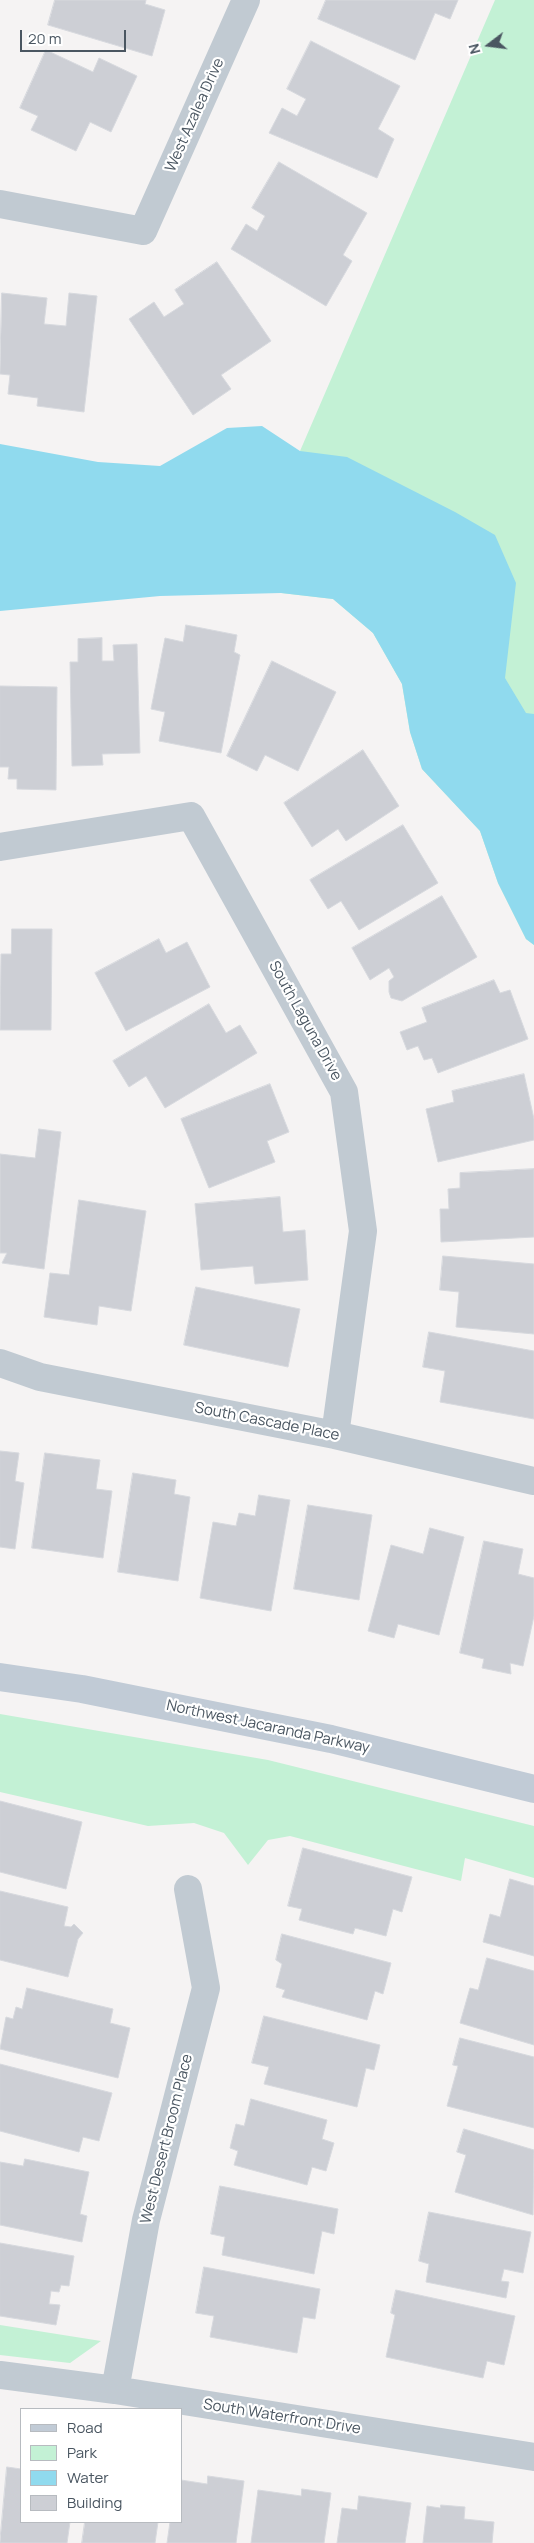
<!DOCTYPE html>
<html>
<head>
<meta charset="utf-8">
<style>
	body { margin:0 }
	#map { position:relative; width:534px; height:2543px; overflow:hidden; background:#f5f3f3; font-family:Manrope,sans-serif }
	canvas { display:block }
	.legend { position:absolute; left:20px; top:2408px; width:162px; height:115px; box-sizing:border-box; background:#fff; border:1px solid #b7bbc0; margin:0; padding:6px 9px; list-style:none; font-size:15px; color:#4a5661 }
	.legend li { display:flex; align-items:center; gap:10px; height:25px }
	.legend b { width:25px; border:1px solid #b7bbc0 }
	.north { position:absolute; left:464px; top:20px; width:50px; height:50px; -webkit-text-stroke:4px #fff; paint-order:stroke; rotate:255deg; font-size:14px; font-weight:700; line-height:20px; text-align:center; color:#4a5661 }
	.north::after { content:''; display:block; margin:auto; width:18px; height:22px; background:#4a5661; clip-path:polygon(50% 0,100% 100%,50% 72%,0 100%) }
	.scale { position:absolute; left:20px; top:30px; width:106px; height:22px; box-sizing:border-box; border:2px solid #4a5661; border-top:0; padding-left:6px; font-size:15px; line-height:18px; white-space:nowrap; color:#4a5661; -webkit-text-stroke:4px #fff; paint-order:stroke }
</style>
</head>
<body>
<div id="map">
<canvas width="534" height="2543"></canvas>
<ul class="legend">
<li><b style="height:6px;background:#c1cbd6"></b>Road</li>
<li><b style="height:14px;background:#c3f1d5"></b>Park</li>
<li><b style="height:14px;background:#90daee"></b>Water</li>
<li><b style="height:14px;background:#cdcfd5"></b>Building</li>
</ul>
<div class="north">N</div>
<div class="scale">20 m</div>
</div>
<script>
const ctx = document.querySelector('canvas').getContext('2d');
ctx.lineJoin = 'round';
function fillPath(path, color) { ctx.fillStyle = color; ctx.fill(path, 'evenodd'); }
function stroke(path, color, width, dash) { ctx.strokeStyle = color; ctx.lineWidth = width; ctx.lineCap = dash ? 'butt' : 'round'; ctx.setLineDash(dash || []); ctx.stroke(path); }
function drawText(font, color, halo, rows, align = 'center') {
  ctx.font = font + ' Manrope,sans-serif'; ctx.lineWidth = 4.5; ctx.setLineDash([]); ctx.textBaseline = 'middle'; ctx.strokeStyle = halo; ctx.fillStyle = color; for (const [text, x, y, turn = 0] of rows) {
    ctx.save(); ctx.translate(x, y); ctx.rotate((+turn || 0) * Math.PI / 180); ctx.textAlign = isNaN(turn) ? turn : align; if (halo) ctx.strokeText(text, 0, 0); ctx.fillText(text, 0, 0); ctx.restore();
  }
}
fillPath(new Path2D(`
	M495,0h39v945l-8,-6 -28,-56 -18,-52 -58,-62 -12,-37 -8,-48 -29,-51 -40,-34 -52,-6 19,-142z
	M0,1714l268,46 266,66v52l-69,-20 -4,23 -171,-45 -22,4 -20,25 -24,-32 -30,-10 -46,3 -148,-34z
	M0,2325l101,16 -31,22 -70,-8z`), '#c3f1d5');
fillPath(new Path2D(`
	M262,426l38,25 47,6 108,55 40,23 21,48 -11,95 21,35 8,1v231l-8,-6 -28,-56 -18,-52 -58,-62 -12,-37 -8,-48 -29,-51 -40,-34 -52,-6 -121,3 -160,15v-167l98,18 62,4 67,-38z`), '#90daee');
const building = new Path2D(`
	M55,0h91l-1,4 20,6 -13,46 -104,-31z
	M326,0h132l-8,19 -15,-6 -20,47 -97,-41z
	M311,41l89,45 -22,43 16,10 -17,39 -108,-45 13,-25 15,8 9,-17 -19,-10z
	M46,50l47,22 6,-14 38,18 -26,56 -21,-10 -14,29 -45,-21 7,-14 -18,-8z
	M279,162l88,51 -24,42 9,6 -26,45 -95,-57 15,-25 11,7 8,-15 -13,-8z
	M217,262l54,79 -50,34 10,14 -38,26 -64,-96 25,-17 10,15 20,-13 -9,-14z
	M2,293l45,5 -3,26 22,2 3,-33 28,3 -13,116 -47,-6 1,-8 -30,-4 2,-19 -10,-1z
	M186,625l51,10 -3,17 6,3 -19,98 -62,-12 6,-29 -14,-3 14,-71 18,4z
	M102,638v23h12l-1,-16 24,-1 3,109 -38,1 1,11 -31,1 -2,-104h8v-23z
	M272,661l64,31 -38,79 -33,-16 -8,16 -30,-15z
	M0,686l57,1 -1,103 -39,-1v-10h-9l1,-12h-9z
	M363,750l36,56 -53,35 -8,-12 -26,18 -28,-44z
	M403,825l35,58 -79,47 -18,-29 -13,8 -18,-29z
	M442,896l35,61 -75,44 -11,-3 -2,-6v-11l5,-4 -5,-9 -19,12 -18,-32z
	M12,929h40l-1,101h-51l1,-76h10z
	M159,939l7,14 21,-11 23,45 -84,44 -31,-58z
	M494,980l6,13 10,-3 18,49 -90,34 -6,-15 -8,2 -6,-14 -11,4 -7,-18 27,-10 -5,-14z
	M209,1004l17,29 14,-8 17,28 -92,55 -19,-32 -17,11 -16,-26z
	M524,1074l10,45v21l-96,22 -12,-53 28,-7 -2,-11z
	M270,1084l19,48 -22,9 8,21 -66,26 -28,-69z
	M39,1129l22,3 -17,137 -42,-6 5,-10h-7v-99l35,4z
	M534,1169v68l-93,5 -1,-33h9l-1,-20 12,-1v-15z
	M280,1197l3,35 22,-2 3,50 -53,4 -2,-18 -52,4 -6,-66z
	M79,1200l67,11 -15,100 -32,-5 -2,19 -53,-8 6,-44 19,2z
	M443,1256l91,8v70l-78,-7 3,-35 -19,-2z
	M196,1287l104,22 -12,58 -104,-22z
	M429,1332l105,19v68l-94,-17 5,-31 -22,-4z
	M0,1451l19,2 -4,28 9,2 -9,66 -15,-2z
	M45,1453l55,7 -4,29 16,2 -9,67 -71,-10z
	M133,1473l43,7 -2,14 16,3 -12,84 -60,-9z
	M259,1495l31,5 -19,111 -71,-13 13,-76 23,4 3,-13 16,3z
	M308,1505l64,10 -13,85 -65,-11z
	M430,1528l34,9 -25,98 -41,-11 -4,14 -26,-7 23,-86 32,9z
	M484,1541l39,8 -5,25 16,4v38l-11,50 -13,-3 1,11 -29,-6 2,-9 -24,-6z
	M0,1801l82,21 -16,67 -66,-17z
	M303,1848l109,29 -10,35 -9,-3 -7,27 -31,-8 -2,6 -54,-14 3,-11 -14,-3z
	M510,1879l24,7v70l-51,-14 7,-28 10,3z
	M0,1891l68,16 -4,19 7,1 3,-3 9,9 -5,6 -10,38 -68,-17z
	M282,1934l109,29 -8,31 -8,-3 -8,29 -85,-23 3,-7 -9,-3 6,-23 -6,-4z
	M487,1958l47,13v74l-74,-22 10,-35 8,2z
	M27,1988l86,21 -3,14 20,5 -12,50 -118,-29 6,-32 7,2 3,-12 6,2z
	M264,2016l116,29 -6,25 -8,-2 -9,39 -93,-23 5,-17 -17,-4z
	M460,2038l74,19v71l-87,-22 11,-40 -5,-1z
	M0,2064l112,29 -13,48 -16,-4 -4,15 -79,-21z
	M251,2099l76,21 -5,19 12,4 -8,28 -14,-4 -5,18 -73,-20 4,-14 -8,-3 6,-24 8,2z
	M464,2129l70,21 -1,65 -78,-23 11,-37 -9,-3z
	M25,2159l64,13 -9,42 7,2 -5,26 -82,-17v-63l23,4z
	M220,2186l118,23 -4,25 -12,-3 -8,43 -92,-19 3,-18 -14,-3z
	M429,2212l102,20 -8,41 -19,-4 -3,12 8,1 -3,16 -80,-16 3,-18 -10,-3z
	M0,2243l74,13 -5,30 -8,-1 -2,7 -8,-1 -2,13 11,1 -4,20 -56,-9z
	M204,2267l116,22 -5,30 -12,-2 -6,36 -87,-16 4,-21 -18,-3z
	M396,2290l119,26 -11,49 -17,-4 -4,17 -97,-21 9,-42 -4,-2z
	M7,2467l14,2v53h49l-3,21h-67z
	M208,2476l36,5 -8,62h-69l3,-21h11v-42l26,4z
	M302,2489l29,4 -7,50h-73l7,-53 43,6z
	M359,2496l52,7 -6,40h-68l5,-35 15,2z
	M441,2505l24,2 -1,12 30,3 -2,21h-69l4,-37 13,2z
	M85,2522h73l-3,21h-73z`);
fillPath(building, '#cdcfd5');
stroke(building, '#d7d9de', 1);
stroke(new Path2D(`
	M0,204l143,27 103,-231
	M0,847l191,-31 153,276 19,139 -28,204
	M0,1363l40,14 295,58 199,46
	M0,2375l115,15 419,67
	M115,2390l31,-170 60,-232 -18,-99`), '#c1cad2', 28);
stroke(new Path2D(`
	M0,1677l82,12 249,50 203,50`), '#c1cbd6', 28);
drawText('15px', '#4a5661', '#fff', [
	["West Azalea Drive",195,115,-66],
	["South Laguna Drive",305,1021,61],
	["South Cascade Place",267,1422,11],
	["Northwest Jacaranda Parkway",268,1727,12],
	["West Desert Broom Place",167,2139,-76],
	["South Waterfront Drive",282,2417,9]
]);
</script>
</body>
</html>
